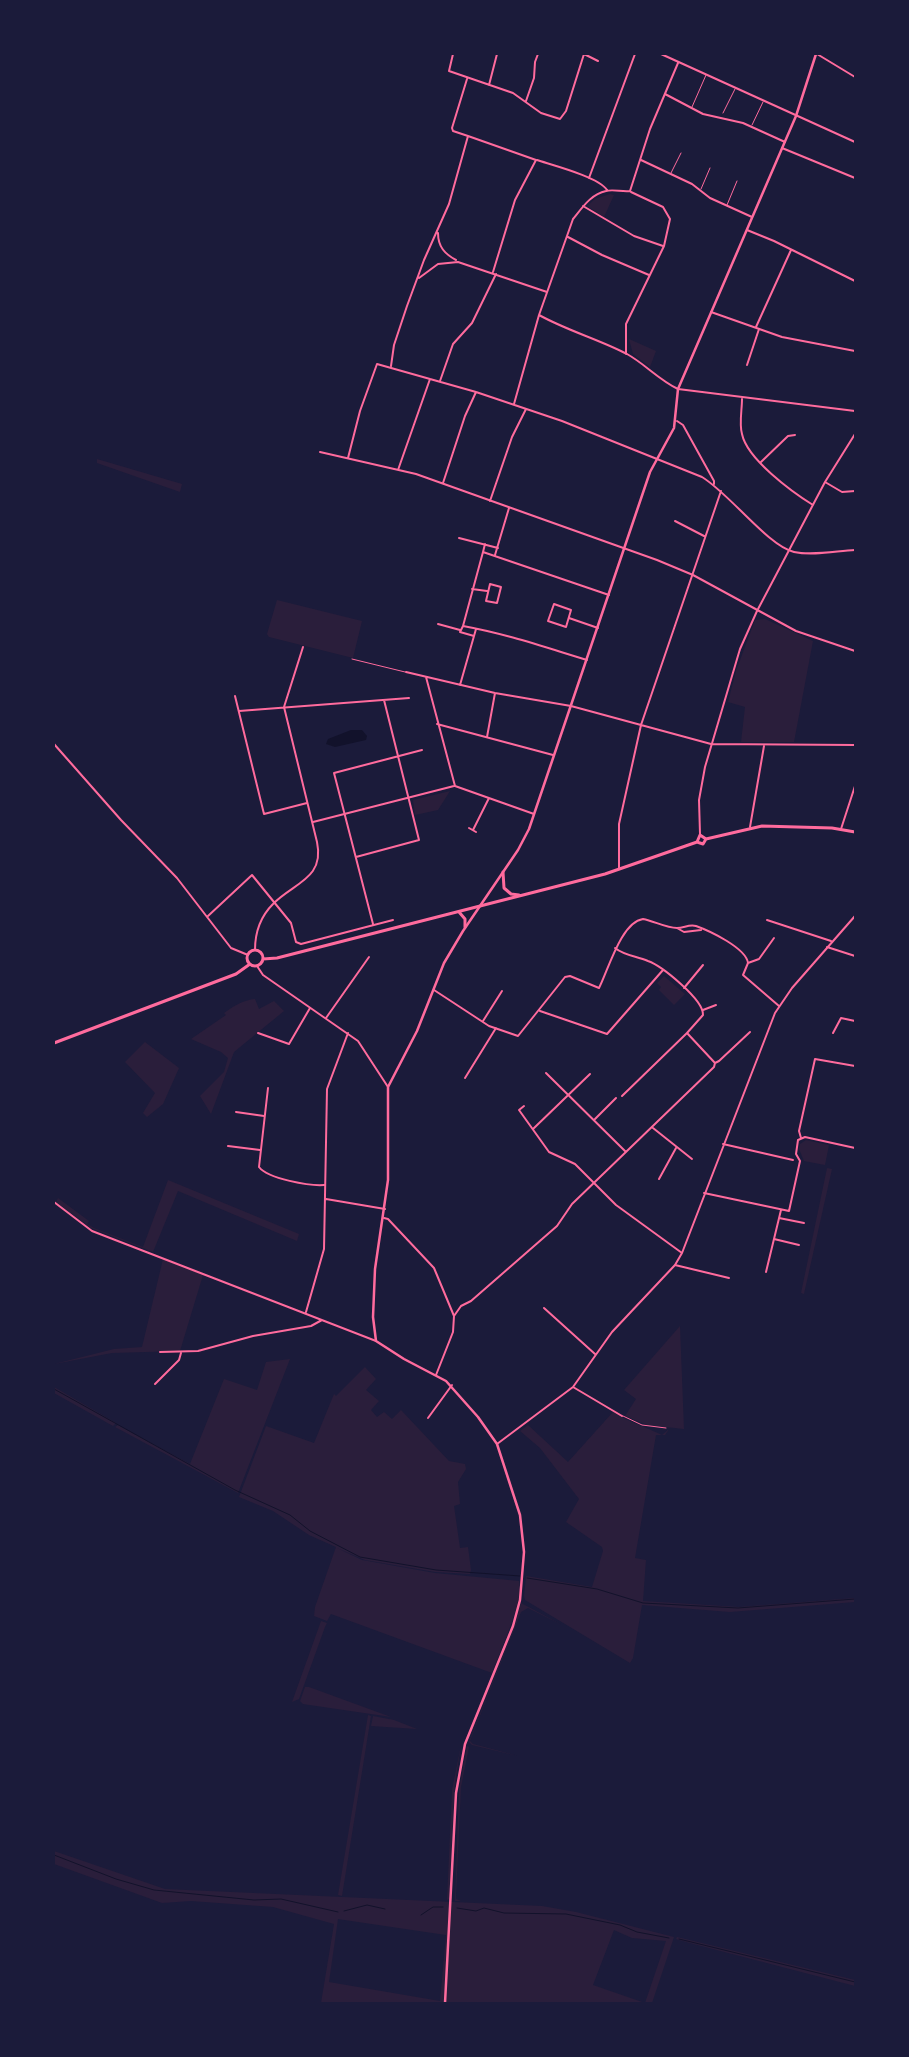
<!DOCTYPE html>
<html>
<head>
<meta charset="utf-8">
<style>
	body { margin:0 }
	#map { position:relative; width:909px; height:2057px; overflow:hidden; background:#1b1b3a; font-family:"Archivo Narrow",sans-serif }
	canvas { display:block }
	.frame { position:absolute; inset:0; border:55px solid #1b1b3a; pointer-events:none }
</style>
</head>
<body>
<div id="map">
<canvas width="909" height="2057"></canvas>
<div class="frame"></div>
</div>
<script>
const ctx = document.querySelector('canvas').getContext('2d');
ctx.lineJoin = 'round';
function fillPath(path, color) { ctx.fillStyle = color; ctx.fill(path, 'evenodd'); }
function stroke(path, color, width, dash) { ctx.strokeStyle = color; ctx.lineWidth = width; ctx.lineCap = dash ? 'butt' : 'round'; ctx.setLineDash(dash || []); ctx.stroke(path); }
fillPath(new Path2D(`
	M610,194l4,1 -10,22 -17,-11 8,-7z
	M629,339l27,12 -6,16 -17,-13z
	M97,459l85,25 -2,8 -83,-29z
	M277,600l85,21 -9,37 -84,-21 -2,-3z
	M765,619l48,22 -19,101h-53l4,-35 -17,-5 8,-31 19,-51z
	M450,791l-12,19 -23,5 -2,-15z
	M664,976l21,18 -11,11 -15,-15 2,-3 -4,-4z
	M255,999l4,10 15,-8 10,10 -50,41 -23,62 -11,-18 24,-24 4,-14 -7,-6 -30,-13 35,-24 -2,-2c10,-7 19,-13 31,-14z
	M145,1042l34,26 -16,36 -16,13 -4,-4 12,-20 -30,-31z
	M806,1140l23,5 -4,20 -21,-4 -5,-12 1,-5z
	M827,1168l5,1 -28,125 -3,-1z
	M168,1180l131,54 -2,7 -119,-50 -25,61 -62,-24 -35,-26 2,-4 31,23 -2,3 7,4 49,19z
	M163,1259l40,16 -23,76 -68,2 -58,11 60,-15 28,-2z
	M680,1326l4,103 -37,-4 -22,-9 11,-17 -12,-9z
	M290,1359l-52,134 -123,-66 3,-2 72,39 34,-85 33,11 9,-28z
	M365,1367l11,12 -10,11 13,11 -8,9 6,7 7,-5 8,7 9,-9 48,51 16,3 1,5 -8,13 2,22 -6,2 6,42 8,-1 3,23 -1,4 -35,-2 -70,-12 -28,-12 25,12 73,13 84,8c6,17 -20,73 -27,92l-161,-59 -4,7 -13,-5 1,-9 21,-60 -27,-12 -36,-24 -34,-14 27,-71 48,17 20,-49 2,2z
	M54,1387l62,36 -3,3 -59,-33z
	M613,1412c16,10 33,15 49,23l7,-6 -4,6h-9l-21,123 11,2 -3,41 96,6 116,-9v4l-125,10 -88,-7 -9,53 -3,5 -105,-63 -1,-4 2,-20 66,11 11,-36 -1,-4 -36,-25 13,-23 -39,-51 -20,-17 8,-6 40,37z
	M521,1603l41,22 -34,-17 -7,4 -51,129 3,3 45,12 -46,-11 -3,-3 45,-114z
	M321,1621l6,2 -2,4 -26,72 -7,3z
	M305,1687h4l82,30 -88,-13 -3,-3z
	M368,1715l3,1 -29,180 -4,-1z
	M373,1716l21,4 23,9 -46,-3z
	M461,1745l-6,39 -6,115 -2,1 5,-110z
	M467,1746l2,1 -8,40 -5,109v3l5,2h-6l4,-112z
	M54,1851l111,38 377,17 34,6 98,25 -22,66h-331l13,-79 -61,-17 -82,-6 -29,2 -108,-39zM338,1919l108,16 -6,66 -111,-19zM614,1930l18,8 34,3 -21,62 -52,-18z
	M677,1937l178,43v6l-165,-43 -14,-4z`), '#2a1e3b');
fillPath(new Path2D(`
	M351,730h11l5,6 -1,4 -31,7 -9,-3 2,-5z`), '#12122b');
stroke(new Path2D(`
	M54,1389l181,101 55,25 20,16 50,26 76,13 84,6
	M527,1578l70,11 46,14 95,5 117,-9
	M54,1855l62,24 38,11 100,10 27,-1 57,13
	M457,1908l19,3 8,-3 20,5 62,1 54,11 17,7 32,6
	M344,1911l23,-6 18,4
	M421,1915l12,-8h10
	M679,1939l176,43`), '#12122b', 1);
stroke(new Path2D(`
	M692,107l14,-32
	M723,113l12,-24
	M752,125l11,-23
	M671,173l10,-20
	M701,189l9,-21
	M727,205l10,-24
	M352,659l53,13
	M623,1416l19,9 24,3`), '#ff6b9d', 1);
stroke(new Path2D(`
	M453,54l-4,17 64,22 28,20 19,6 6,-8 18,-57
	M584,54l14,7
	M661,54l194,88
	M817,54l38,23
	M467,79l-15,49 1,3 15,5
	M489,85l8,-31
	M665,94l38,20 40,9 42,19
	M526,101l8,-23 1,-16 3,-8
	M782,148l73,30
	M537,160c15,5 62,17 70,30
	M641,160l51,24 18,14 42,19
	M589,178l46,-124
	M630,191l20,-62 28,-66
	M583,206l51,30 29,10
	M747,230l27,11 81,40
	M438,233c0,14 7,21 18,27
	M568,237l34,18 47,20
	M419,278l19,-14 20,-2 89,30
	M711,312l71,25 73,14
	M539,315c29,16 59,24 88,39 18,10 32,26 51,35l177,22
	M756,327l35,-77
	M626,354v-30l38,-78 6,-27 -7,-12 -32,-15
	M747,365l12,-36
	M391,366l3,-21 13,-39 17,-46 25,-56 19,-68 68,24 -21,40 -22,72
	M440,381l13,-37 19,-21 24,-49
	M742,399c0,11 -3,25 0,35 5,25 50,58 71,71
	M514,404l25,-89 34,-96c9,-11 18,-25 33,-28 7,-2 16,1 24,0
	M677,421l6,4 31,56v3
	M320,452l96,22 241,86 36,15 103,56 59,20
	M348,458l12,-47 17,-47 99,28 86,29 140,56c28,17 66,69 92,75 19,4 42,-1 61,-2
	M761,462l27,-26 7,-1
	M398,470l32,-91
	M825,482l17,10 13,-1
	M443,483l22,-67 11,-24
	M490,501l22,-64 14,-28
	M675,521l29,15
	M459,538l39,10
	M485,544l-2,8 126,43
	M495,555l14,-47
	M490,584l11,3 -4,16 -11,-2z
	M472,589l15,2
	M554,604l17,6 -5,17 -18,-6z
	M569,618l29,10
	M438,624l22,6
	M463,626l20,-74
	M476,629l-2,7 -14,-4 3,-6c44,8 81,21 124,34
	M406,672l89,21 76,13 140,38 144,1
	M426,677l29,109 79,28
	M460,685l14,-49
	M235,696l29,118 43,-11
	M239,711l170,-13
	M437,724l116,31
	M487,737l8,-44
	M54,744l67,76 56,58 54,70 17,7
	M313,822l141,-36
	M750,827l14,-81
	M469,828l7,4
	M841,829l14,-43
	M473,830l16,-32
	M700,834l-1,-34 6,-33 35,-118 17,-38 68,-129 30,-48
	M356,857l63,-17 -35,-140
	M619,869v-45l22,-99 80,-234
	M208,916l44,-41 39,48 5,19 5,2 92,-24
	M767,920l64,21
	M373,924l-39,-151 88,-23
	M677,928l7,4 17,-2
	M774,938l-15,21 -11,4 -5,12 36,31
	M827,947l28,9
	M615,948c10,8 22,8 33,13 14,5 56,39 55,54l-16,18 28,30
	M255,950c0,-17 6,-34 18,-46 20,-21 52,-25 44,-62l-33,-135 19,-60
	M257,966l6,9 95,66 30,46
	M684,988l19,-23
	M434,990l55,36 29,10 47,-59 5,-1 29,12c9,-17 22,-66 44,-69 11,2 23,9 34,9 7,0 12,-4 19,-2 14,5 50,22 52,37
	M703,1010l13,-5
	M540,1011l67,23 56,-64
	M326,1018l43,-61
	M483,1021l19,-30
	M258,1033l31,11 21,-36
	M833,1033l8,-15 14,3
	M546,1073l80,79
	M465,1078l31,-50
	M268,1088l-9,79c9,12 51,19 65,18
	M622,1096l65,-63
	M524,1106l-5,4 30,42 26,12 41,41 66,48
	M236,1112l28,4
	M595,1119l21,-21
	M653,1128l39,31
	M533,1129l57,-55
	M801,1138l-2,-7 16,-72 40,7
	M723,1144l70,16
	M228,1146l32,4
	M659,1179l17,-31
	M704,1193l85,18 11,-50 -4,-7 2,-14 7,-3 50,11
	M326,1199l59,10
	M54,1202l38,29 284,110
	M384,1218l4,1 46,49 20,48 -1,16 -17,43
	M779,1218l25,5
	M774,1239l25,6
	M675,1265l54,13
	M766,1272l15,-62
	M544,1308l51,46
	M306,1312l18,-63 3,-160 21,-56
	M454,1316l7,-10 10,-5 86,-75 15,-22 142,-137 1,-4 4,-2 31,-29
	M160,1352l38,-1 55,-15 58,-10 11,-6
	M155,1384l24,-24 2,-7
	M573,1387l49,29
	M428,1418l24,-33
	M497,1444l76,-57 39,-55 63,-67 7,-12 93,-240 17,-25 63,-72`), '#ff6b9d', 2);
stroke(new Path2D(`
	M445,2003l11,-210 9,-49 48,-118 7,-26 4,-48 -4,-37 -23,-71 -19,-27 -32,-36 -42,-22 -28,-18 -3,-24 2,-48 13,-89v-93l29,-56 27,-68 19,-32 55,-81 11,-21 121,-357 24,-44 4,-39 118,-273 20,-62`), '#ff6b9d', 2.5);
stroke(new Path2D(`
	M706,839l56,-13 70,2 23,4
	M697,842l3,-7 6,4
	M697,842l6,2 3,-5
	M503,872l1,16 7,6 8,1
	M459,912l6,7v8
	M247 958a8 8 0 1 1 16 0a8 8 0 1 1-16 0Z
	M263,959l14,-1 328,-84 92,-32
	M54,1043l182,-69 14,-10`), '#ff6b9d', 3);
</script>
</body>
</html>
